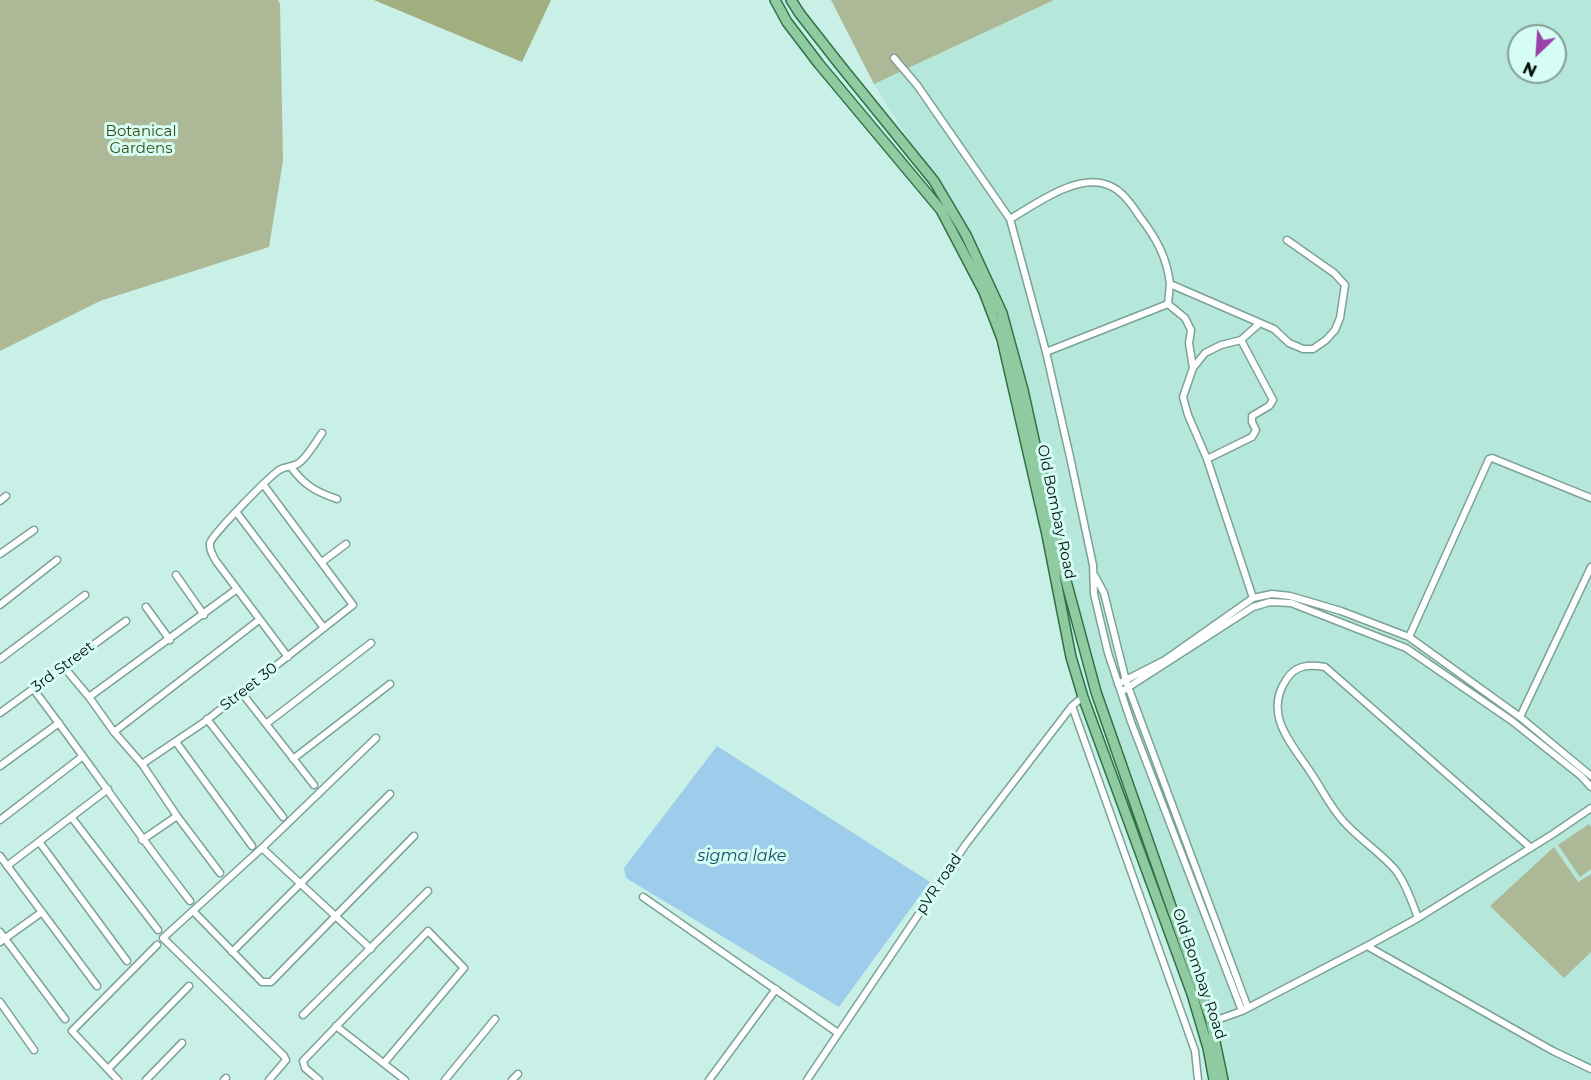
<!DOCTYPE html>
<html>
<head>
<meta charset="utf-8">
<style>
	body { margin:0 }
	#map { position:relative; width:1591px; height:1080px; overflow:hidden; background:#c9f0e6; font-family:Montserrat,sans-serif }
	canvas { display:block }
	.north { position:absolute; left:1507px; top:24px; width:60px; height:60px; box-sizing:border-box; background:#d6fdf3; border:2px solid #829e97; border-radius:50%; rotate:205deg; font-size:16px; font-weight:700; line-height:24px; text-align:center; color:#030f0c }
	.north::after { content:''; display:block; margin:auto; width:21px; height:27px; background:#9a40ab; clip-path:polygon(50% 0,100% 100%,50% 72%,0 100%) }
</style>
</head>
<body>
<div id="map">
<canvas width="1591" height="1080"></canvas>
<div class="north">N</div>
</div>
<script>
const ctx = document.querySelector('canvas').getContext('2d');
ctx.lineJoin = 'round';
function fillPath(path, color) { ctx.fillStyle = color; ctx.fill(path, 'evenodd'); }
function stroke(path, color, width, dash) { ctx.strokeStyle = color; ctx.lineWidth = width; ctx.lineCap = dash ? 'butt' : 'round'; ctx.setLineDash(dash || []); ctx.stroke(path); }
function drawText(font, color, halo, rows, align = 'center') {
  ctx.font = font + ' Montserrat,sans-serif'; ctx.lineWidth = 6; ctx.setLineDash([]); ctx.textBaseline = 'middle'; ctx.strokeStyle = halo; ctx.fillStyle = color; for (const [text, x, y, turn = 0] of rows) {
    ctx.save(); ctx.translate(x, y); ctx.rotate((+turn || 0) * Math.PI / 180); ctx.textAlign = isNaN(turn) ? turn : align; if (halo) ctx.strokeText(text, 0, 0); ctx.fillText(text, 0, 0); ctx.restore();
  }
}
fillPath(new Path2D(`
	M1054,0h537v1080h-363l-16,-77 -119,-337 -83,-328 -18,-49 -58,-108 -60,-97zM1519,36h36v36h-36z`), '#b6e7db');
fillPath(new Path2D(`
	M0,0h278l2,4 3,157 -14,86 -169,54 -100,50z
	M831,0h223l-180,84z
	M1589,824l2,3v42l-11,8 -22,-32z
	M1554,847l24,35 13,-8v78l-27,26 -74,-72z`), '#adb897');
fillPath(new Path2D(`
	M374,0h177l-29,62z`), '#a0ae80');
fillPath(new Path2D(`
	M717,746l213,136 -91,125 -213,-129 -2,-10z`), '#9dcdea');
const street = new Path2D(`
	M894,58l23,27 93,134 36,133 24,105 23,108 1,29 14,59 23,69 111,289
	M1010,219c26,-15 67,-46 98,-34 14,5 24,20 32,32 16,21 27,40 30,67l104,45 15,14 14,6h10l13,-9 9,-10 5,-12 5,-33 -11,-12 -47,-33
	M1170,284l-2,20 17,14 6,12 -2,13 4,25
	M1046,352l122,-48
	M1207,459l45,-22 4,-7 -4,-8v-6l17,-10 4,-6 -32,-60
	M291,467c13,18 25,25 46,32
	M0,501l6,-5
	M237,513l87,115
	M0,554l34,-24
	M322,562l24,-18
	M176,575l28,40
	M1095,576l9,17 22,88 122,327
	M1253,598l-46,-139 -19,-44 -5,-18 10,-29 12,-15 16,-8 20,-5 19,-17
	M0,605l57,-45
	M146,607l24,33
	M1409,637l80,-178 3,-1 99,40
	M288,657l-72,-96c-3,-5 -7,-11 -6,-18 1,-7 62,-70 71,-74 6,-3 12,-2 18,-6 9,-7 16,-20 23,-30
	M0,659l85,-64
	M63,666l26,31
	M1118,684l47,-24 88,-62 19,-4 18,2 51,15 68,26 111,80 71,59
	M34,690c53,70 102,142 156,211
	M241,692l73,93
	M1121,692l132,-85 17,-5 21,1 115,45 106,73 69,55 10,11
	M1072,706l123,345 3,29
	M0,713l126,-92
	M1520,717l71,-150
	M207,719l76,98
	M266,724l105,-81
	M114,732l145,-112
	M176,742l76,104
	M293,759l97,-75
	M142,764l61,-41 150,-118 -90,-121
	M0,766l59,-43
	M177,816l43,57
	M72,818l86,112
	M0,820l83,-64
	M142,840l35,-24 -35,-52 -28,-32 -25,-35 148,-108
	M40,843l87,118
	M262,848l109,101
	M0,856l97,130
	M7,866l101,-77
	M643,897l195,136
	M193,911l69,71h9l143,-146
	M1418,918c-6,-16 -11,-32 -21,-46 -13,-17 -38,-33 -53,-50 -14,-15 -22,-33 -33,-49 -19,-29 -48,-58 -25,-93 9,-15 23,-16 39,-13l206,181
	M0,932l65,87
	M0,942l42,-30
	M1367,946l186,105 38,18
	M232,952l158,-158
	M0,1002l34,48
	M303,1015l125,-124
	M1211,1022l31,-11 125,-65 51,-28 135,-84 38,-26
	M336,1026l69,54
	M108,1069l81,-83
	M118,1080l-46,-49 85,-86
	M146,1080l36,-37
	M224,1080l2,-2
	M269,1080l17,-20 -2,-4 -121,-118 99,-90 114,-110
	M319,1080l-14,-12 -2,-7 125,-130 36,37 -80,95
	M445,1080l50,-61
	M512,1080l6,-6
	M709,1080l67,-91
	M807,1080l159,-236 106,-138 11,-9`);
const primary = new Path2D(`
	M775,0l12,22 32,42 122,146 43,82 18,47 45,196 24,122 12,40 109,297 16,54 6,32
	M791,0l9,14 40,51 94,116 32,54 36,78 21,77 39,176 34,126 114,326 13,62`);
stroke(street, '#7ca198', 9);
stroke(primary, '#2f7245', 12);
stroke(street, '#fff', 6);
stroke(primary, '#90caa1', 9);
drawText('15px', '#3c4915', '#d6fdf3', [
	["Botanical",141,132],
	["Gardens",141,149]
]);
drawText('15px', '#030f0c', '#d6fdf3', [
	["Old Bombay Road",1056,512,78],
	["3rd Street",63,667,-37],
	["Street 30",249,687,-38],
	["pVR road",939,884,-56],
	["Old Bombay Road",1199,974,71]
]);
drawText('italic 16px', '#0f4b68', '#d6fdf3', [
	["sigma lake",742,856]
]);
</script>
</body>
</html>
